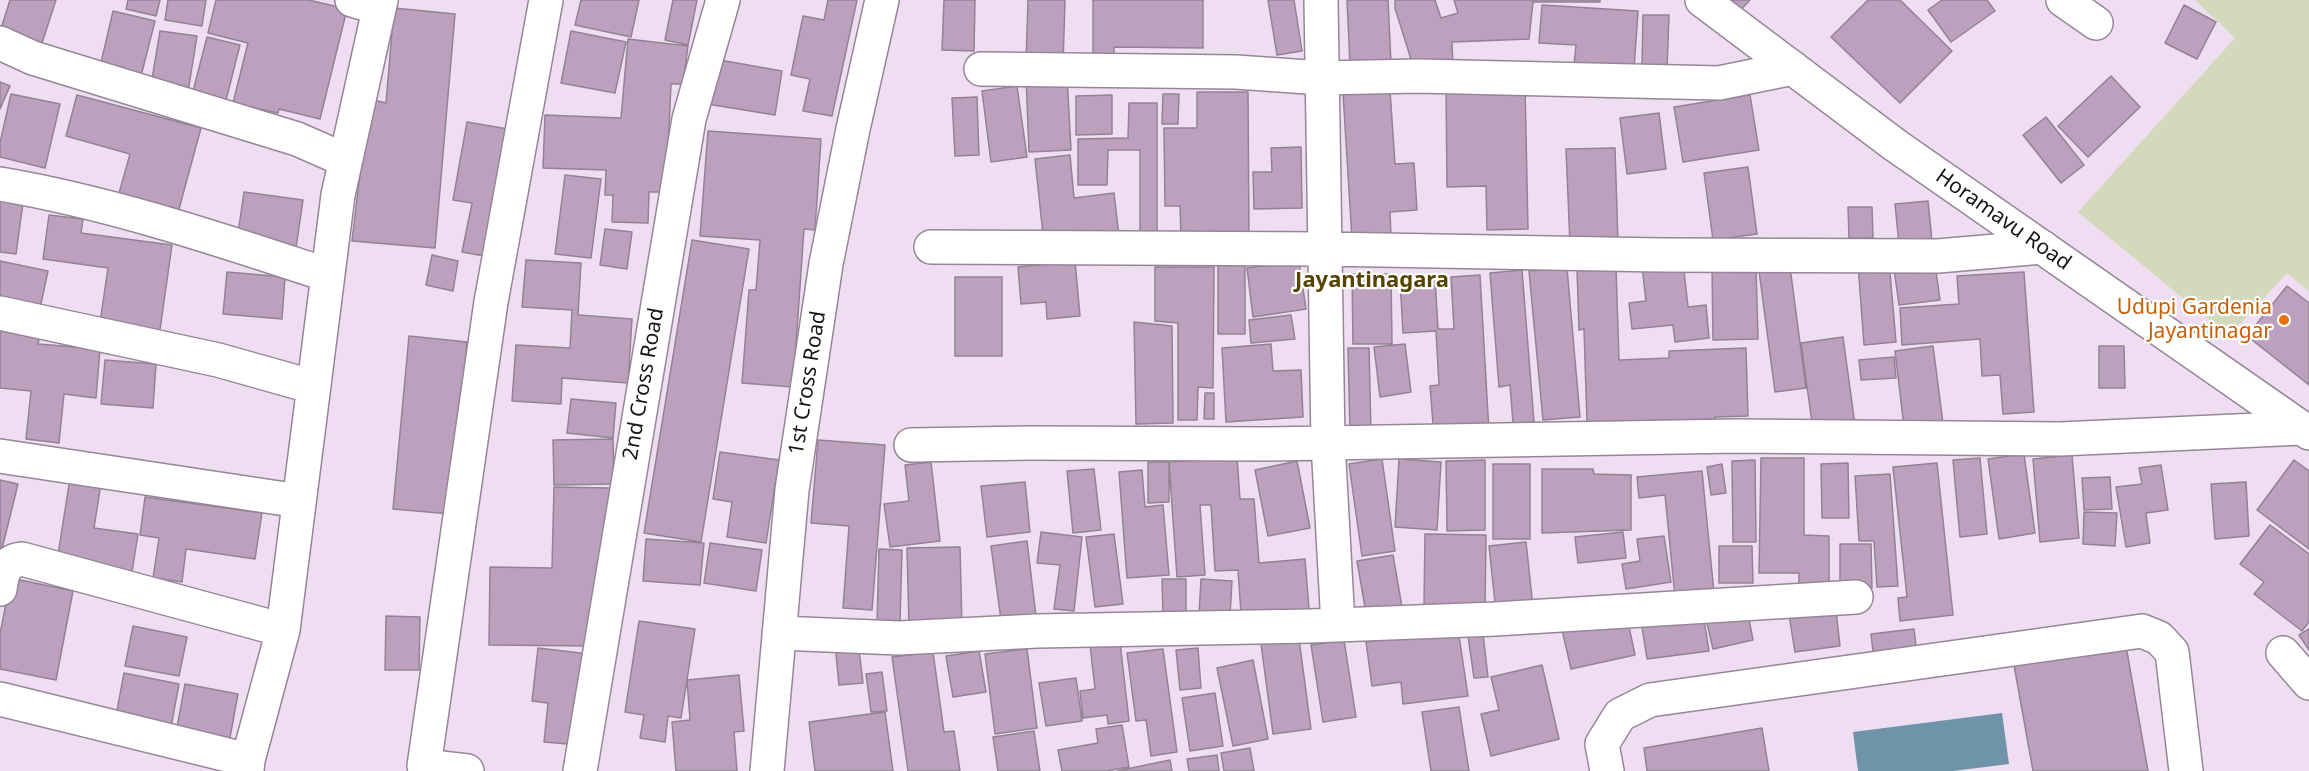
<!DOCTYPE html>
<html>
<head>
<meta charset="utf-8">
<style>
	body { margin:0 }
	canvas { display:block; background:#efddf1 }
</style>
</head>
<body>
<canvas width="2309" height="771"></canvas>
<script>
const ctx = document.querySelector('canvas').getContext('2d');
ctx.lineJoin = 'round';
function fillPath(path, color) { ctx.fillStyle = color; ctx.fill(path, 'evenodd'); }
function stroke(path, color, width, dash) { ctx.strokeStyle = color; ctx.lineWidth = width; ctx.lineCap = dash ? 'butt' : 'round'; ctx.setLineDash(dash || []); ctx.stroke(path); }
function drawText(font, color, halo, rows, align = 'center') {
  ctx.font = font + ' "Noto Sans",sans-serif'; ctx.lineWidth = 4.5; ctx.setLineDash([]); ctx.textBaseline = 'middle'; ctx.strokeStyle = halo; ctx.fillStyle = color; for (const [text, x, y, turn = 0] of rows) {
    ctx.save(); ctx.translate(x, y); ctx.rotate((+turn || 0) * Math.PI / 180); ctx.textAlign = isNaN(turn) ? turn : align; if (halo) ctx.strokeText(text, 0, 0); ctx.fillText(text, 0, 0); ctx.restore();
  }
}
fillPath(new Path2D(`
	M2195,0h114v291l-22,-18 -58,63 -151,-124 157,-174z`), '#d4d9bb');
fillPath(new Path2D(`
	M2002,713l7,51 -56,7h-95l-5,-39z`), '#6f93a9');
const building = new Path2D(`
	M10,0h46l-15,46 -41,-14z
	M128,0h32l-4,16 -30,-7z
	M168,0h38l-4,26 -37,-6z
	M216,0h93l38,9 -27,110 -41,-10 -1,4 -45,-10 15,-60 -40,-10z
	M581,0h58l-8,37 -56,-12z
	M673,0h24l-9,45 -23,-5z
	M828,0h29l-25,116 -29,-5 7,-32 -19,-4 12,-59 21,4z
	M944,0h31l-1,51 -32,-1z
	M1028,0h37l-2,64 -37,-1z
	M1093,0h110v48l-89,-1v9l-21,-1z
	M1268,0h26l8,51 -25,4z
	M1347,0h41l3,63 -41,2z
	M1395,0h40l6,18 17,-5 -4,-13h146v2h-67l-4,37 -77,3 1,26 -39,1 -19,-61z
	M1720,0h30l-13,14z
	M1868,0h32l52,51 -52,52 -69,-66z
	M1942,0h45l8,11 -44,31 -23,-32z
	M1542,5l96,6 -4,58 -60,-4 2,-20 -37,-2z
	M2184,5l32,17 -19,37 -32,-16z
	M394,8l61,6 -20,234 -83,-7 17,-142 17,4z
	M113,11l42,10 -14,55 -41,-9z
	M1643,15h26l-2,54 -25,-1z
	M160,31l37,5 -9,56 -37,-7z
	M571,31l55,11 -11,51 -54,-10z
	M207,37l33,8 -15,59 -33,-9z
	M628,39l60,7 -5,38h-12l-5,108h-17l-1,31 -36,-1 1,-27h-8l1,-25 -63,-2 2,-53 76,3z
	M714,59l68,12 -7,44 -68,-11z
	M1067,75l4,75 -42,2 -3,-75z
	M2111,76l29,31 -52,50 -30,-31z
	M0,82l10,4 -10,23z
	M1525,85l3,144 -41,1 -1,-44 -39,1 -1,-100z
	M1017,86l10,71 -36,5 -9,-71z
	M1390,90l5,74 19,-1 3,47 -27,2 1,24 -39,3 -9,-146z
	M1197,92h51l1,143 -68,1 -1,-30h-15l-1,-78h33z
	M11,94l49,10 -15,64 -45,-11v-14z
	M1163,94h16l-1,30h-16z
	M77,95l124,33 -25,92 -60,-16 14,-50 -64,-18z
	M1112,95v39l-36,1v-39z
	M1750,95l9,55 -76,12 -9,-55z
	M977,97l2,58 -24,1 -3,-58z
	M1129,103h28v130l-17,1v-84h-32l-1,35h-29v-46l50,-1z
	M1659,113l7,56 -39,5 -7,-56z
	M2046,117l38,48 -23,18 -38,-48z
	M467,122l41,7 -24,127 -22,-4 10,-49 -19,-3z
	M708,131l113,8 -6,91 -11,-1 -11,158 -51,-4 7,-93h7l4,-50 -60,-4z
	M1301,147l1,61 -48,1 -1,-37h19l-1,-24z
	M1615,148l3,94 -48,2 -4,-95z
	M1070,155l4,43 40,-5 5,43 -75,8 -9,-85z
	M1748,167l9,67 -44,6 -9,-67z
	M565,175l36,4 -10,79 -36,-4z
	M244,192l59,8 -7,48 -59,-8z
	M0,200l23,3 -7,51 -16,-2z
	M1928,201l4,40 -33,3 -4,-40z
	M1848,207h24l1,31h-24z
	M49,215l34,4 -2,14 91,12 -13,92 -60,-8 9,-61 -65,-9z
	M605,229l27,3 -5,37 -27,-4z
	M692,240l57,9 -48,293 -57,-9z
	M432,255l26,6 -5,30 -27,-6z
	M526,260l55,3 -3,52 54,4 -4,64 -66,-5 -1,26 -49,-3 4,-56 54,3 2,-38 -50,-3z
	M0,261l48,10 -9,42 -39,-8z
	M1075,261l5,55 -33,3 -1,-17 -25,2 -3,-37z
	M1245,261v73h-27v-72z
	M1299,261l7,48 -53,8 -6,-49z
	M1889,261l7,81 -32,3 -6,-81z
	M1683,262l5,45 18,-2 3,33 -34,4 -2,-17 -41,4 -3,-26 17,-2 -4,-35z
	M1935,264l5,36 -41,5 -5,-36z
	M1712,265l44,2 2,72 -45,1z
	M1155,267h59l-1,121 -15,-1 -1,33h-19v-97l-23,-2z
	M1616,267l3,93 50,-2v-7l77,-3 2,68 -33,1v2l-128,3 -3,-93 -5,1 -2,-61z
	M1790,267l16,121 -31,4 -16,-121z
	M1567,268l13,149 -37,3 -14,-149z
	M1522,270l12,152 -21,1 -3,-38 -11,2 -9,-114z
	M227,272l58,5 -3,42 -59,-5z
	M2024,272l10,140 -31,2 -3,-39 -18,1 -2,-37 -78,6 -2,-37 59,-4 -2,-28z
	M1352,274h39l1,70h-39z
	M1480,275l9,157 -55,4 -4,-50 9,-1 -3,-54 -33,2 -3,-53 35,-2 3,51h16l-3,-52z
	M955,277h47v79h-47z
	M2287,286l22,17v82l-62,-49z
	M1291,315l4,24 -44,4 -2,-23z
	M1134,322l38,4 1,97 -37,1z
	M0,331l40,4 -2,9 62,5 -4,49 -32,-4 -5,49 -33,-4 5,-48 -31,-3z
	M409,336l58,6 -16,172 -58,-5z
	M1843,337l12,88 -42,5 -12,-87z
	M1271,344l2,27 28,-1 2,47 -77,5 -4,-74z
	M1405,344l6,48 -31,5 -6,-50z
	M1933,346l10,77 -39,4 -9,-76z
	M2099,346h25l1,42h-26z
	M1348,348h21l2,85h-21z
	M1894,357l2,21 -35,2 -2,-20z
	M105,360l51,4 -3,44 -52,-4z
	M1205,393h9v26h-10z
	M571,399l45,4 -3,35 -46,-5z
	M613,439l1,45 -60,1 -1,-45z
	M818,440l67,5 -13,165 -29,-2 6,-82 -38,-3z
	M720,452l59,8 -13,83 -39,-6 5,-35 -19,-3z
	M2024,454l11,79 -36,6 -11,-80z
	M2072,455l7,83 -39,4 -7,-83z
	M1237,457l3,42h14l5,64 46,-4 4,50 -68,5 -3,-44 -23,1 -4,-66h-11l5,70 -28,2 -8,-115z
	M1761,458h43v77l25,1v52h-30v-15h-40z
	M1980,458l7,76 -27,3 -7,-77z
	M1382,459l13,92 -33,5 -13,-92z
	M1399,459l42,3 -4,68 -42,-3z
	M1485,460v70l-38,1 -1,-70z
	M1755,460l1,82h-23l-1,-81z
	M2294,460l15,11v78l-52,-39z
	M1297,461l13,67 -42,8 -13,-66z
	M931,462l9,79 -50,6 -6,-43 25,-3 -4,-36z
	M1148,462h21v40l-21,1z
	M1848,463l1,55h-27l-1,-54z
	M1937,463l16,152 -53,6 -2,-23 9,-1 -14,-130z
	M1493,464h37v75h-37z
	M1722,464l4,29 -15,2 -4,-28z
	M2161,465l7,45 -22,3 4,30 -24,4 -10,-60 26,-3 -3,-16z
	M1094,469l7,61 -28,3 -6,-62z
	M1542,469h51l1,5 37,1v55l-89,3z
	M1142,470l3,37 18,-2 6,70 -42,3 -8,-106z
	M1702,471l12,122 -39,4 -10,-102 -26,3 -2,-21z
	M71,472l31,5 -8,51 44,6 -6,38 -75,-11z
	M1890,474l8,112 -21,1 -3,-46h-15l-4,-65z
	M2110,477l2,32 -28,1 -2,-32z
	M0,480l18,4 -18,73z
	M1025,482l5,50 -43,5 -6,-51z
	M2246,482l3,54 -34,3 -4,-55z
	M554,487l57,1 -16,158 -106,-1 1,-78 62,1z
	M145,497l117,16 -7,46 -69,-10 -4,33 -29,-4 6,-40 -19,-3z
	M2084,512l33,1 -2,33 -32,-2z
	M2270,525l39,29v68l-7,9 -48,-37 10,-12 -24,-18z
	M1041,532l41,5 -8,74 -20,-2 6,-44 -23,-2z
	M1623,532l3,26 -48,5 -3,-26z
	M1114,534l9,70 -28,3 -9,-70z
	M1425,534l61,1 -1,72 -61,-1z
	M1664,536l7,46 -45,7 -4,-25 18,-3 -3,-22z
	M646,539l58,4 -4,42 -57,-4z
	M1027,541l9,75 -35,4 -10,-74z
	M1526,542l7,65 -37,5 -7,-66z
	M710,543l52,7 -6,41 -52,-8z
	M1840,544h31l1,44h-32z
	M1719,546h33l1,37h-34z
	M960,547l2,79 -53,1 -2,-79z
	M879,549l23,1 -2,73h-23z
	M1393,555l9,52 -36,6 -9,-52z
	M11,578l62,13 -17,89 -56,-11v-35z
	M1162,579h24v37h-23z
	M1201,579l31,2 -2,35 -31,-1z
	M1835,602l5,44 -45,6 -6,-37z
	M1626,612l9,43 -64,14 -10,-44z
	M1703,613l6,38 -62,8 -6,-38z
	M1748,614l5,26 -40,9 -6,-26z
	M386,616l34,1 -1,53h-34z
	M639,621l56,8 -14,89 -13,-2 -3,26 -25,-4 4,-23 -19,-3z
	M133,626l54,11 -8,39 -54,-10z
	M1458,629l10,67 -65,8 -2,-22 -29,4 -6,-44z
	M1914,629l3,26 -43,5 -3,-26z
	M2309,629v21l-10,-15z
	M1483,634l5,43 -14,1 -6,-42z
	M1299,639l12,90 -38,5 -12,-90z
	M1344,640l12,77 -33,5 -12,-77z
	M858,641l5,42 -24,2 -4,-41z
	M1120,642l9,79 -21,3 -1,-9 -24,3 -3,-27 15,-2 -5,-44z
	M2126,646l22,125h-115l-19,-106z
	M538,648l51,6 -9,91 -36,-3 4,-39 -16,-2z
	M1198,648l3,40 -21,2 -4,-40z
	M1027,649l10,79 -42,6 -10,-80z
	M1163,649l14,103 -26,4 -5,-36 -10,1 -9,-68z
	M979,651l7,41 -33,5 -7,-41z
	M933,652l11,80 10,-1 6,40h-52l-16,-114z
	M1253,660l15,79 -35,7 -16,-78z
	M1542,665l17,74 -68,17 -10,-42 18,-4 -8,-33z
	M882,672l5,39 -16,1 -5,-38z
	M124,673l55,11 -8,43 -55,-11z
	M739,675l5,56 -10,1 3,39h-61l-4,-49 18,-2 -3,-40z
	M1076,678l6,43 -36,5 -7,-43z
	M185,684l53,10 -9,49 -53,-10z
	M1215,693l8,53 -33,5 -8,-53z
	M1459,707l10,64h-38l-9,-59z
	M885,712l8,59h-78l-6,-49z
	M1122,725l7,42 -23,4h-44l-4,-21 40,-7 -2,-14z
	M1762,728l7,43h-122l-3,-23z
	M1034,731l6,40h-42l-5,-34z
	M1250,748l4,23h-30l-3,-18z
	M1217,755l2,16h-30l-2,-12z
	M1170,760l2,11h-55z`);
fillPath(building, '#bca1bf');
stroke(building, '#928294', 1.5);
const minor = new Path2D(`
	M352,0l27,8
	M1321,0l7,443 10,182
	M2063,0l33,23
	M0,43l33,15 264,81 48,21
	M981,69l255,3 86,6 96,-2 301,7 74,-15
	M0,184c112,19 221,56 328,91
	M931,247l394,2 336,6 277,1 104,-9
	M0,313l218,47 96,27
	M911,445l119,-2 237,1 470,-8 323,3 242,-11
	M0,456l299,45
	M0,589c2,-15 4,-28 22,-30l261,71
	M779,633l120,5 138,-7 273,-5 185,-7 361,-22
	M2283,653l26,30
	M0,699l248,61
	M247,771l1,-11 35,-130 55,-435 43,-195
	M467,771l-43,-5 67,-464 55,-302
	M580,771l109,-652 34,-119
	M767,771l25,-281 34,-226 27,-135 29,-129
	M1607,771l-5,-27 18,-29 30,-15 492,-69 17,7 13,14 14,119`);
const tertiary = new Path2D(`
	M1702,0l193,145 414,288`);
stroke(minor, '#968698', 36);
stroke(tertiary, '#968698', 36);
stroke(minor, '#fff', 33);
stroke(tertiary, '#fff', 33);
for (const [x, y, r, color] of [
	[2284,320,6,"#e8710a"]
]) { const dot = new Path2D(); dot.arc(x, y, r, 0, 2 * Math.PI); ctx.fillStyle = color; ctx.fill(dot); stroke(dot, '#fff', 2); }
drawText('21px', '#1a141b', '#fff', [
	["Horamavu Road",2003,220,35],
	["1st Cross Road",808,383,-81],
	["2nd Cross Road",644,384,-80]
]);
drawText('21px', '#c56008', '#fff', [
	["Udupi Gardenia",2272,308],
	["Jayantinagar",2272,332]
], 'right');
drawText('bold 22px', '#554300', '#fff', [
	["Jayantinagara",1372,281]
]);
</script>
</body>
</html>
